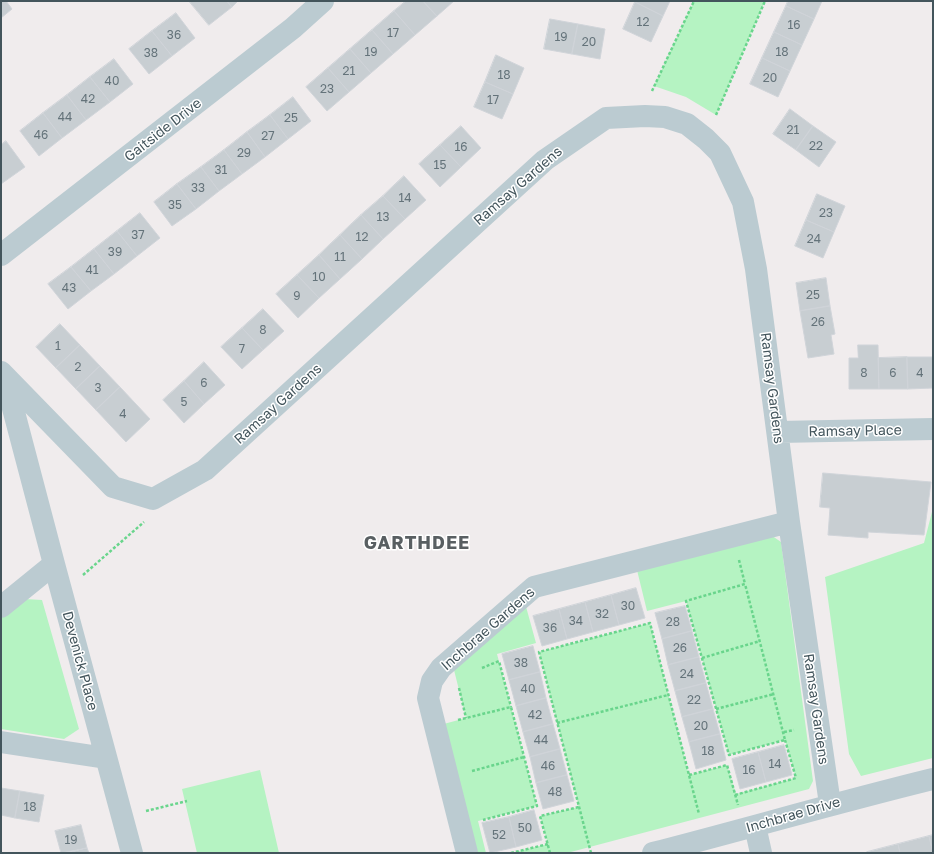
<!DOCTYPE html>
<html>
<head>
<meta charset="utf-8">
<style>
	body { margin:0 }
	#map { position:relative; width:934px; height:854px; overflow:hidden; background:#f0eced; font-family:"Golos Text",sans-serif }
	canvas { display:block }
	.frame { position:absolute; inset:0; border:2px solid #43555c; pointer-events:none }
</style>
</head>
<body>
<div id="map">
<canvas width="934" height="854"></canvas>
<div class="frame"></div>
</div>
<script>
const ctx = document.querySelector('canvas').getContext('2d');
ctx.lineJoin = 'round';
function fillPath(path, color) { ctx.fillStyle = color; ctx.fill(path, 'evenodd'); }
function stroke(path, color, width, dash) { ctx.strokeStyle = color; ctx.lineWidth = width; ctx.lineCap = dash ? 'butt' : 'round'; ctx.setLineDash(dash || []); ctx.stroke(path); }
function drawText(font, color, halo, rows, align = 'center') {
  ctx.font = font + ' "Golos Text",sans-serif'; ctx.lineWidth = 3; ctx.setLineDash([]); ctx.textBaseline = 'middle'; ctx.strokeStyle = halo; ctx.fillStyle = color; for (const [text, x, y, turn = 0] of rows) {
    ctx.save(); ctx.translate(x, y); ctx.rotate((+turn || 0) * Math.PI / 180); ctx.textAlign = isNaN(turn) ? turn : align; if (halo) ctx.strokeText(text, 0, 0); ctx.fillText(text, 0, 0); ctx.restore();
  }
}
fillPath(new Path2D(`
	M694,1h71l-49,114 -30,-18 -32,-11z
	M933,508v250l-72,18 -12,-22 -24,-177 99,-34z
	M768,533l13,9 32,239 -4,8 -242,64h-56l37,-9 -8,-28 39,-9 -40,-155 111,-29 39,152 38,-10 9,29 60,-16 -11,-38 -56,15 -43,-154 -39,10 -11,-45z
	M25,599l17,1 37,129 -15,10 -63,-10v-111z
	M525,603l11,40 -39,11 40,152 -59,15 8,32h-12l-34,-128 26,-7 -13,-52z
	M260,770l19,83h-82l-15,-64z`), '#b5f3c2');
const building = new Path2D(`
	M1,1h5l6,8 -11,9z
	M189,1h38l5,6 -23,18z
	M227,1h11l-6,6z
	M406,1h17l14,15 -22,19 -21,-24z
	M423,1h31l-17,15z
	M636,1h34l-7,15 -28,-14z
	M788,1h34l-8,18 -28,-13z
	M635,2l28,14 -12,26 -28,-13z
	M786,6l28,13 -12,26 -28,-13z
	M394,11l21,24 -22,19 -21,-24z
	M176,13l19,25 -23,18 -20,-25z
	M550,19l28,5 -6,30 -28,-5z
	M578,24l27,5 -5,30 -28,-5z
	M372,30l21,24 -22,19 -21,-24z
	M152,31l20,25 -23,18 -20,-25z
	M774,32l28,13 -12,26 -28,-13z
	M350,49l21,24 -22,19 -21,-24z
	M496,55l28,13 -11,26 -28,-12z
	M762,58l28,13 -12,26 -28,-13z
	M114,59l19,25 -23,18 -20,-25z
	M328,68l21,24 -22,19 -21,-24z
	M90,77l20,25 -24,18 -19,-25z
	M485,82l28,12 -11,25 -28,-12z
	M67,95l19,25 -24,18 -19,-25z
	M293,97l18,24 -23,18 -18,-24z
	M790,109l23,17 -17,24 -23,-16z
	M43,113l19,25 -23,18 -19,-25z
	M270,115l18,24 -23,18 -18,-25z
	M461,126l20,22 -20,19 -21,-22z
	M813,126l23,16 -17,25 -23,-17z
	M247,132l18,25 -23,17 -18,-24z
	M6,141l19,26 -24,17v-39z
	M440,145l21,22 -21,20 -21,-23z
	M224,150l18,24 -23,17 -18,-24z
	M201,167l18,24 -23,18 -19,-25z
	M404,176l22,24 -21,19 -22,-23z
	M177,184l19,25 -24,17 -18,-24z
	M817,194l28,12 -11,26 -28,-12z
	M383,196l22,23 -22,20 -22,-24z
	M140,213l20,25 -23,18 -20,-25z
	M361,215l22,24 -21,20 -22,-24z
	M806,220l28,12 -11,26 -28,-12z
	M117,231l20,25 -23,18 -20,-25z
	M340,235l22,24 -22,20 -21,-24z
	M94,249l20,25 -23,17 -20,-24z
	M319,255l21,24 -21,19 -22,-23z
	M71,267l20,24 -23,18 -20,-25z
	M297,275l22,23 -21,20 -22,-24z
	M826,278l4,28 -30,5 -4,-28z
	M830,306l5,28 -4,1 3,19 -26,4 -8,-47z
	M263,309l21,22 -21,19 -21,-22z
	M60,324l20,21 -24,23 -20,-21z
	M242,328l21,22 -21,19 -21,-22z
	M80,345l20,21 -24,23 -20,-21z
	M858,345h20l1,44h-30v-31h9z
	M907,357h26v31l-25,1z
	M907,357l1,32h-29l-1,-31z
	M204,362l21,23 -21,19 -20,-23z
	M100,366l20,21 -24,23 -20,-21z
	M184,381l20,23 -20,19 -21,-23z
	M120,387l30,32 -24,23 -30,-32z
	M823,473l108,9 -7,53 -56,-3v6l-40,-3 2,-27 -10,-1z
	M636,588l9,30 -26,7 -8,-30z
	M611,595l8,30 -26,7 -8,-30z
	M585,602l8,30 -26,7 -8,-30z
	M685,606l7,25 -30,8 -7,-26z
	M559,609l8,30 -25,7 -9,-30z
	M692,631l7,26 -31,8 -6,-26z
	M533,646l7,26 -31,8 -7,-26z
	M699,657l7,26 -31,8 -7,-26z
	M540,672l6,26 -30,8 -7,-26z
	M706,683l7,26 -31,8 -7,-26z
	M546,698l7,26 -30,8 -7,-26z
	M713,709l7,25 -31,8 -7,-25z
	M553,724l7,25 -30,8 -7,-25z
	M720,734l6,26 -30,9 -7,-27z
	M784,745l8,30 -26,7 -8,-30z
	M560,749l7,26 -31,8 -6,-26z
	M758,752l8,30 -26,7 -8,-30z
	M567,775l7,26 -31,8 -7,-26z
	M1,788l19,3 -5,27 -14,-3z
	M20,791l24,4 -5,27 -24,-4z
	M534,810l8,30 -26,7 -7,-30z
	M509,817l7,30 -26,6 -8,-30z
	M81,825l6,23 -26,5 -6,-22z
	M933,835v18l-4,-17z
	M929,836l4,17h-33l-2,-9z
	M898,844l2,9h-32l-1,-1z
	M87,848l2,5h-21z`);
fillPath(building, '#c8ced2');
stroke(building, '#d0d4d9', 1);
stroke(new Path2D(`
	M652,91l42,-90
	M716,115l49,-114
	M739,560l6,24 -59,17 43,154 56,-15 -40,-156
	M83,575l61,-53
	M702,658l58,-17
	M482,668l17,-7 12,46
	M459,688l7,30
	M716,709l58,-15
	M458,720l53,-13 26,99 -54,14
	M557,723l111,-28
	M784,732l10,-2
	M472,771l52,-14
	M689,775l38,-10 11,40
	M735,795l61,-17 -11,-38
	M146,811l41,-10
	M511,853l37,-9
	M550,853l-10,-37 39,-9
	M591,853l-52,-201 111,-29 49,191`), '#69d58c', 2.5, [3, 2]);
stroke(new Path2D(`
	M1,255l292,-227 30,-27
	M1,372l112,115 40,12 52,-29 340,-310 61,-42 39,-2 20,1 22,7 19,15 14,14 23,49 13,67 33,253 41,282
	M5,378l49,186 78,289
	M778,432l155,-3
	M1,607l53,-43
	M1,742l105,16
	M755,826l6,27
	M467,853l-39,-155 4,-17 9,-13 93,-81 255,-65
	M653,853c93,-24 186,-51 280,-74`), '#bbcbd1', 22);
drawText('12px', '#64737a', null, [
	["12",643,22],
	["16",794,25],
	["17",393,33],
	["36",174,35],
	["19",561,37],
	["20",589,42],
	["19",371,52],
	["18",782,52],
	["38",151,53],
	["21",349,71],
	["18",504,75],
	["20",770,78],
	["40",112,81],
	["23",327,89],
	["42",88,99],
	["17",493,100],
	["44",65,117],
	["25",291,118],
	["21",793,130],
	["46",41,135],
	["27",268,136],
	["22",816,146],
	["16",461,147],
	["29",244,153],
	["15",440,165],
	["31",221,170],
	["33",198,188],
	["14",405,198],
	["35",175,205],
	["23",826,213],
	["13",383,217],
	["37",138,235],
	["12",362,237],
	["24",814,239],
	["39",115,252],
	["11",340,257],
	["41",92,270],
	["10",319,277],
	["43",69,288],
	["25",813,295],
	["9",297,296],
	["26",818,322],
	["8",263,330],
	["1",58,346],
	["7",242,349],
	["2",78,367],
	["8",864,373],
	["6",893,373],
	["4",920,373],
	["6",204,383],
	["3",98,388],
	["5",184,402],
	["4",123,414],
	["30",628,606],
	["32",602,614],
	["34",576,621],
	["28",673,622],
	["36",550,628],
	["26",680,648],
	["38",521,663],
	["24",687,674],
	["40",528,689],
	["22",694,700],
	["42",535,715],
	["20",701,726],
	["44",541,740],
	["18",708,751],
	["14",775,764],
	["46",548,766],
	["16",749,770],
	["48",555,792],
	["18",30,807],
	["50",525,828],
	["52",499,835],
	["19",71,840]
]);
drawText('14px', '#43555c', '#fff', [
	["Gaitside Drive",163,130,-38],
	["Ramsay Gardens",518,186,-41],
	["Ramsay Gardens",772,388,83],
	["Ramsay Gardens",278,404,-42],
	["Ramsay Place",855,431,-1],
	["Inchbrae Gardens",488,629,-41],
	["Devenick Place",80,661,75],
	["Ramsay Gardens",816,709,82],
	["Inchbrae Drive",793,815,-16]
]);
ctx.letterSpacing = '1px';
drawText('bold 18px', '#595f62', '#fff', [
	["GARTHDEE",417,543]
]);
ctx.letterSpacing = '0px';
</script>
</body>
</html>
